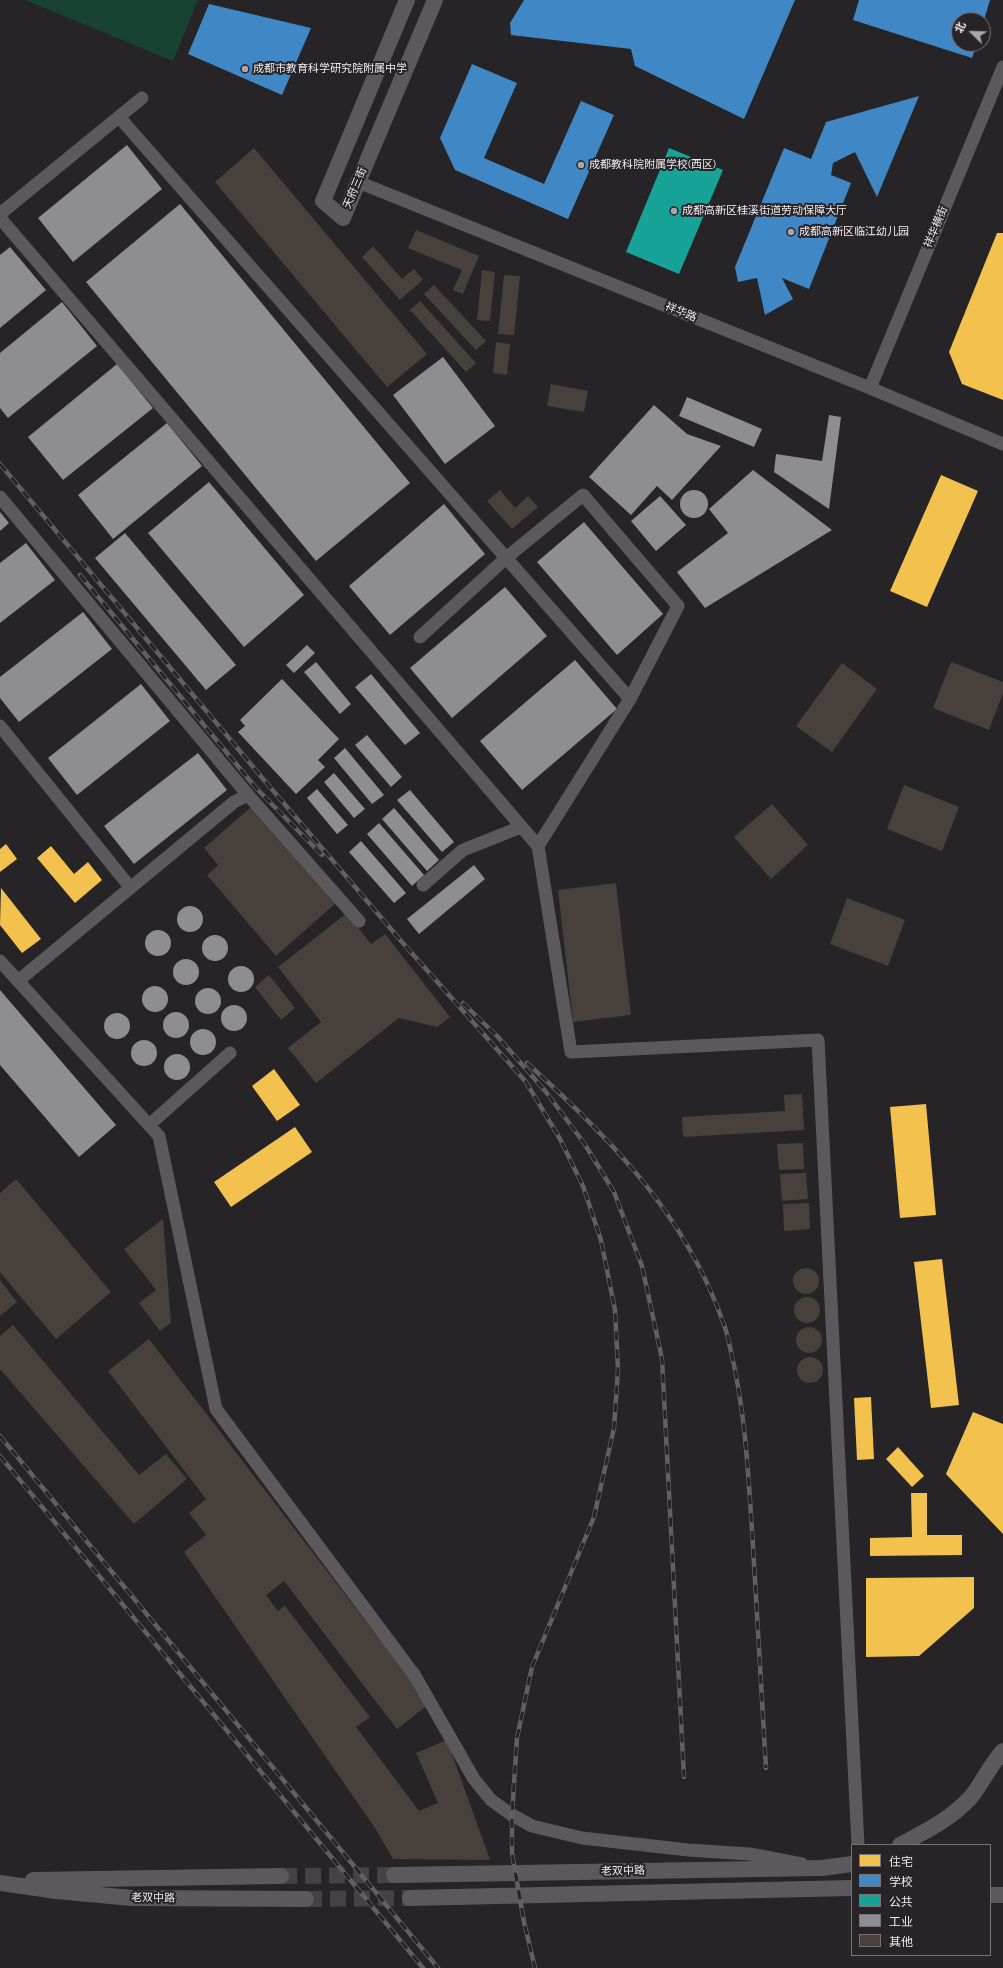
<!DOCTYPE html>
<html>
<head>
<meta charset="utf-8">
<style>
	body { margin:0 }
	#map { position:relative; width:1003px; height:1968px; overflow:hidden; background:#262426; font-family:Raleway,"Noto Sans SC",sans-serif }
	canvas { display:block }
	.legend { position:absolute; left:851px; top:1844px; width:140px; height:112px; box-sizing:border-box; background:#272327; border:1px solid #777477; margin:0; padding:5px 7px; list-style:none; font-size:12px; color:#efedf0 }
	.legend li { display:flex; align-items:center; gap:8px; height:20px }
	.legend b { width:20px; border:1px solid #777477 }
	.north { position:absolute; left:951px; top:12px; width:40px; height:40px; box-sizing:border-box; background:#272327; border:1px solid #777477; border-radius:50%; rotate:293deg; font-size:11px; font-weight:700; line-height:16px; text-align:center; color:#efedf0 }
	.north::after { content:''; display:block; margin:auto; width:14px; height:18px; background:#a9a7a9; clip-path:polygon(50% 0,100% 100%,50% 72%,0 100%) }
</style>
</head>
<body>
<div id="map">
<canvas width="1003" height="1968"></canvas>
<ul class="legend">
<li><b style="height:11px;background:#f2c14e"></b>住宅</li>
<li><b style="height:11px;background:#3f88c5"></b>学校</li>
<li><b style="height:11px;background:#17a398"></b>公共</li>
<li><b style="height:11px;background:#8d8d92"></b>工业</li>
<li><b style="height:11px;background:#48403a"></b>其他</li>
</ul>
<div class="north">北</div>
</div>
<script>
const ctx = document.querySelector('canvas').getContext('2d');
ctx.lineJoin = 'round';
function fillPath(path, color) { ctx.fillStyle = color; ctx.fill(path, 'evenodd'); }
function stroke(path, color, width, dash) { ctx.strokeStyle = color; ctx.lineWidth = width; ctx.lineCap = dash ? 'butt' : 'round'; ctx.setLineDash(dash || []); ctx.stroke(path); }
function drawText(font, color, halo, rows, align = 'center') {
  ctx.font = font + ' Raleway,"Noto Sans SC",sans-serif'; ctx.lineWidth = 4; ctx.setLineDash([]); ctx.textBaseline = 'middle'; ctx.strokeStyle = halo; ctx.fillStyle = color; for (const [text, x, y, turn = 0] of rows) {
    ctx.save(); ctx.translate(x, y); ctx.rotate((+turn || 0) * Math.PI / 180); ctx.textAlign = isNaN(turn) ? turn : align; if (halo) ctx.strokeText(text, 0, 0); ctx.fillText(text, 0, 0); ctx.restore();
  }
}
fillPath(new Path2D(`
	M25,0h173l-25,61z`), '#184231');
fillPath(new Path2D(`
	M997,233h6v167l-41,-16 -13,-32z
	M941,475l37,16 -51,116 -37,-16z
	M6,844l11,15 -17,13v-23z
	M51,846l23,28 14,-12 14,18 -27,23 -38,-45z
	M1,888l40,51 -19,14 -22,-28z
	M274,1069l26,36 -23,16 -25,-35z
	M926,1104l10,111 -36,3 -10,-111z
	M295,1127l17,25 -81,55 -17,-25z
	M942,1259l17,146 -28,3 -17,-146z
	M871,1397l3,62 -17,1 -3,-62z
	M973,1412l30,12v110l-57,-60z
	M898,1447l26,29 -12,11 -26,-28z
	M911,1493h16v42h35v20l-92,1v-18l42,-1z
	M974,1577v31l-55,48 -53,1v-79z`), '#f2c14e');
fillPath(new Path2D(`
	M524,0h271l-51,119 -109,-53 -4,-17 -120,-14 -1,-12z
	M859,0h131l-6,20h-25v24h18l-5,14 -119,-38z
	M209,4l102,24 -29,67 -94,-41z
	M472,64l45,19 -33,75 60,26 37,-83 33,14 -46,104 -113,-49 -15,-32z
	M919,96l-42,101 -22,-45 -22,11 -2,12 20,8 -42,106 -27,-11 11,21 -28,16 -8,-37 -19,4 -3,-15 49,-119 27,11 15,-37z`), '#3f88c5');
fillPath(new Path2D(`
	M669,148l54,22 -44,104 -53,-22z`), '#17a398');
fillPath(new Path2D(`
	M127,145l35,44 -89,73 -35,-44z
	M180,204l230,279 -94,78 -230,-279z
	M10,247l36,43 -46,38v-73z
	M62,302l35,44 -89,72 -8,-10v-55z
	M443,357l52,69 -50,38 -52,-69z
	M117,364l36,44 -90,72 -35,-43z
	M687,397l75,32 -8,18 -75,-31z
	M654,405l33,29 34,12 -49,54 -15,-14 -26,29 -42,-38z
	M829,415l12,2 -12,92 -55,-37 2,-18 46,7z
	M167,423l35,43 -89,73 -35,-44z
	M753,470l79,60 -127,78 -28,-36 51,-39 -19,-24z
	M209,482l95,113 -60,52 -96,-114z
	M680 504a14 14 0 1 1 28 0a14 14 0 1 1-28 0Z
	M660,496l26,29 -30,26 -25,-30z
	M444,504l41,50 -95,81 -41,-49z
	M0,512l9,11 -9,8z
	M584,522l79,92 -46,41 -80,-93z
	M125,533l111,132 -30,25 -111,-132z
	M26,543l29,37 -55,43v-60z
	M505,587l42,49 -95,82 -42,-50z
	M83,612l29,37 -93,73 -19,-24v-21z
	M307,645l8,8 -21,20 -8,-8z
	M575,660l42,49 -95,81 -42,-49z
	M316,662l35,42 -11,10 -36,-42z
	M371,674l49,59 -15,12 -50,-58z
	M282,679l57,60 -21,21 7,7 -29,27 -58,-62 7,-6 -5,-6z
	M141,684l29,37 -93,74 -29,-37z
	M367,735l35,42 -11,10 -36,-42z
	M345,748l39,47 -12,9 -38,-46z
	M198,753l29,37 -93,74 -30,-38z
	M334,773l31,36 -11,9 -30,-36z
	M317,789l31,36 -11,9 -30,-36z
	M410,790l44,52 -12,10 -45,-52z
	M394,808l45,52 -12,11 -45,-52z
	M379,823l45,52 -12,11 -45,-52z
	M361,841l45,52 -12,10 -45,-51z
	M474,865l11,14 -66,55 -12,-15z
	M177 919a13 13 0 1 1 26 0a13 13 0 1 1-26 0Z
	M145 943a13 13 0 1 1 26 0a13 13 0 1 1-26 0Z
	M202 948a13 13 0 1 1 26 0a13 13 0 1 1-26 0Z
	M173 972a13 13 0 1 1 26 0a13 13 0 1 1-26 0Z
	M228 979a13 13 0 1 1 26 0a13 13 0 1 1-26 0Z
	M142 999a13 13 0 1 1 26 0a13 13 0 1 1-26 0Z
	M195 1001a13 13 0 1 1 26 0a13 13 0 1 1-26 0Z
	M0,990l116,135 -37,32 -79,-92z
	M221 1018a13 13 0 1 1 26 0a13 13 0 1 1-26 0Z
	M163 1025a13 13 0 1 1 26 0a13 13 0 1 1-26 0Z
	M104 1026a13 13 0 1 1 26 0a13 13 0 1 1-26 0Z
	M190 1042a13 13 0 1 1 26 0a13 13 0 1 1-26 0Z
	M131 1053a13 13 0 1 1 26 0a13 13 0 1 1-26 0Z
	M164 1067a13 13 0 1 1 26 0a13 13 0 1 1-26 0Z`), '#8d8d92');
fillPath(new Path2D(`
	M254,148l173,206 -40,33 -172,-205z
	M416,230l63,26 -16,38 -10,-4 9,-20 -54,-22z
	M373,246l29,33 12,-10 9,11 -23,20 -38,-43z
	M482,270l13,2 -5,49 -13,-1z
	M504,275l16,1 -6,59 -16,-1z
	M434,285l52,56 -10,9 -52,-56z
	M420,301l56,62 -10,9 -56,-62z
	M496,342l14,2 -3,31 -14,-2z
	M551,384l37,7 -4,21 -37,-6z
	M500,490l15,18 13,-12 10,11 -26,22 -25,-28z
	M951,662l52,20v11l-14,37 -56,-22z
	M842,663l35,26 -45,63 -36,-26z
	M904,785l55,22 -17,44 -55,-22z
	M772,804l36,41 -37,34 -37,-42z
	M252,806l84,97 -60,53 -69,-81 11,-10 -14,-17z
	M616,883l15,132 -58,7 -15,-132z
	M847,898l58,22 -17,46 -58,-22z
	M347,913l24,31 14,-10 65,83 -13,10 -38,-9 -83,65 -28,-35 33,-26 -43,-55z
	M269,975l26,33 -14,12 -26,-33z
	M802,1094l2,36 -121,7 -1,-20 103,-6 -1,-16z
	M803,1143l1,26 -25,1 -2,-26z
	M806,1173l2,26 -26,2 -2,-27z
	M16,1179l95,113 -55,47 -56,-67v-79z
	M809,1203l1,26 -26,2 -1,-27z
	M163,1219l8,104 -11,8 -21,-28 17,-13 -32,-41z
	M793 1281a13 13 0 1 1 26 0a13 13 0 1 1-26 0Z
	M0,1280l17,22 -17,14z
	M794 1310a13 13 0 1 1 26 0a13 13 0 1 1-26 0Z
	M13,1325l126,150 27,-21 21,25 -53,45 -134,-155v-33z
	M796 1340a13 13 0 1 1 26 0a13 13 0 1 1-26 0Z
	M149,1339l280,365 -32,25 -113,-148 -18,14 12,16 7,-5 85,111 -14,10 63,84 19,-8 -22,-50 31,-13 43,120 -97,-1 -18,-31 -191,-276 22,-17 -17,-22 17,-14 -98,-128z
	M797 1370a13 13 0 1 1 26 0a13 13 0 1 1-26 0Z`), '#48403a');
stroke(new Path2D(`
	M281,1876l113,-1
	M306,1899l104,-1`), '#444244', 16, [16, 8]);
stroke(new Path2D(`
	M119,117l511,582 -92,147
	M358,182l512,206 133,56
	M0,214l142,-116
	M0,218l538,628 33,206 247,-12 40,805
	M870,388l133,-321
	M0,497l248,298
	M420,637l86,-79 77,-63 95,111 -48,93
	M0,726l130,161
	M423,885l40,-35 58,-23
	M0,961l159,175 57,273 199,267 59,103 17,21 21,15 20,11 50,12 106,12 62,4 52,10
	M18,981l216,-179 14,-7 111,126
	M149,1125l81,-72`), '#5b595b', 13);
stroke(new Path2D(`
	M407,0l-84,201 20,17 92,-218
	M900,1845c26,-14 51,-26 71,-48 12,-15 19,-32 32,-46
	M394,1875l428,-7 30,-4
	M33,1880l248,-4
	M0,1883l56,8 76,7 174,1
	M990,1895h13
	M410,1898l442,-10`), '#5b595b', 16);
const rail = new Path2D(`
	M0,464l264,316 138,162 124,140 34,57 23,47 18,54 14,70 3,60 -4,58 -20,89 -62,150 -15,71 -5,77v38l12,69 11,46
	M80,575l176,213 66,67
	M463,1003l35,34 48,55 38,51 30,49 28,74 20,93 22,418
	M527,1063c83,75 158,151 196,259 4,9 6,20 8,30 14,58 17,118 21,178 5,79 9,158 14,238
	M0,1436l438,532
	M0,1456l423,512`);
stroke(rail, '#616061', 4.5);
stroke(rail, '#272327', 3, [9]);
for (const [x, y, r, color] of [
	[245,69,4,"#a9a7a9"],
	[581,165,4,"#a9a7a9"],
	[674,211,4,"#a9a7a9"],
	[791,232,4,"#a9a7a9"]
]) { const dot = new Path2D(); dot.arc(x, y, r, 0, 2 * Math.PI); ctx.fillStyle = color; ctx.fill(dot); stroke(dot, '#272327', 1.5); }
drawText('11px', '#efedf0', '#272327', [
	["成都市教育科学研究院附属中学",253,69],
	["成都教科院附属学校(西区)",589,165],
	["成都高新区桂溪街道劳动保障大厅",682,211],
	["成都高新区临江幼儿园",799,232]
], 'left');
drawText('11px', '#efedf0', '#272327', [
	["天府三街",355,188,-67],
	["祥华横街",936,227,-67],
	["祥华路",681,312,22],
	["老双中路",623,1871,-1],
	["老双中路",153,1898,1]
]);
</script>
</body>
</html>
